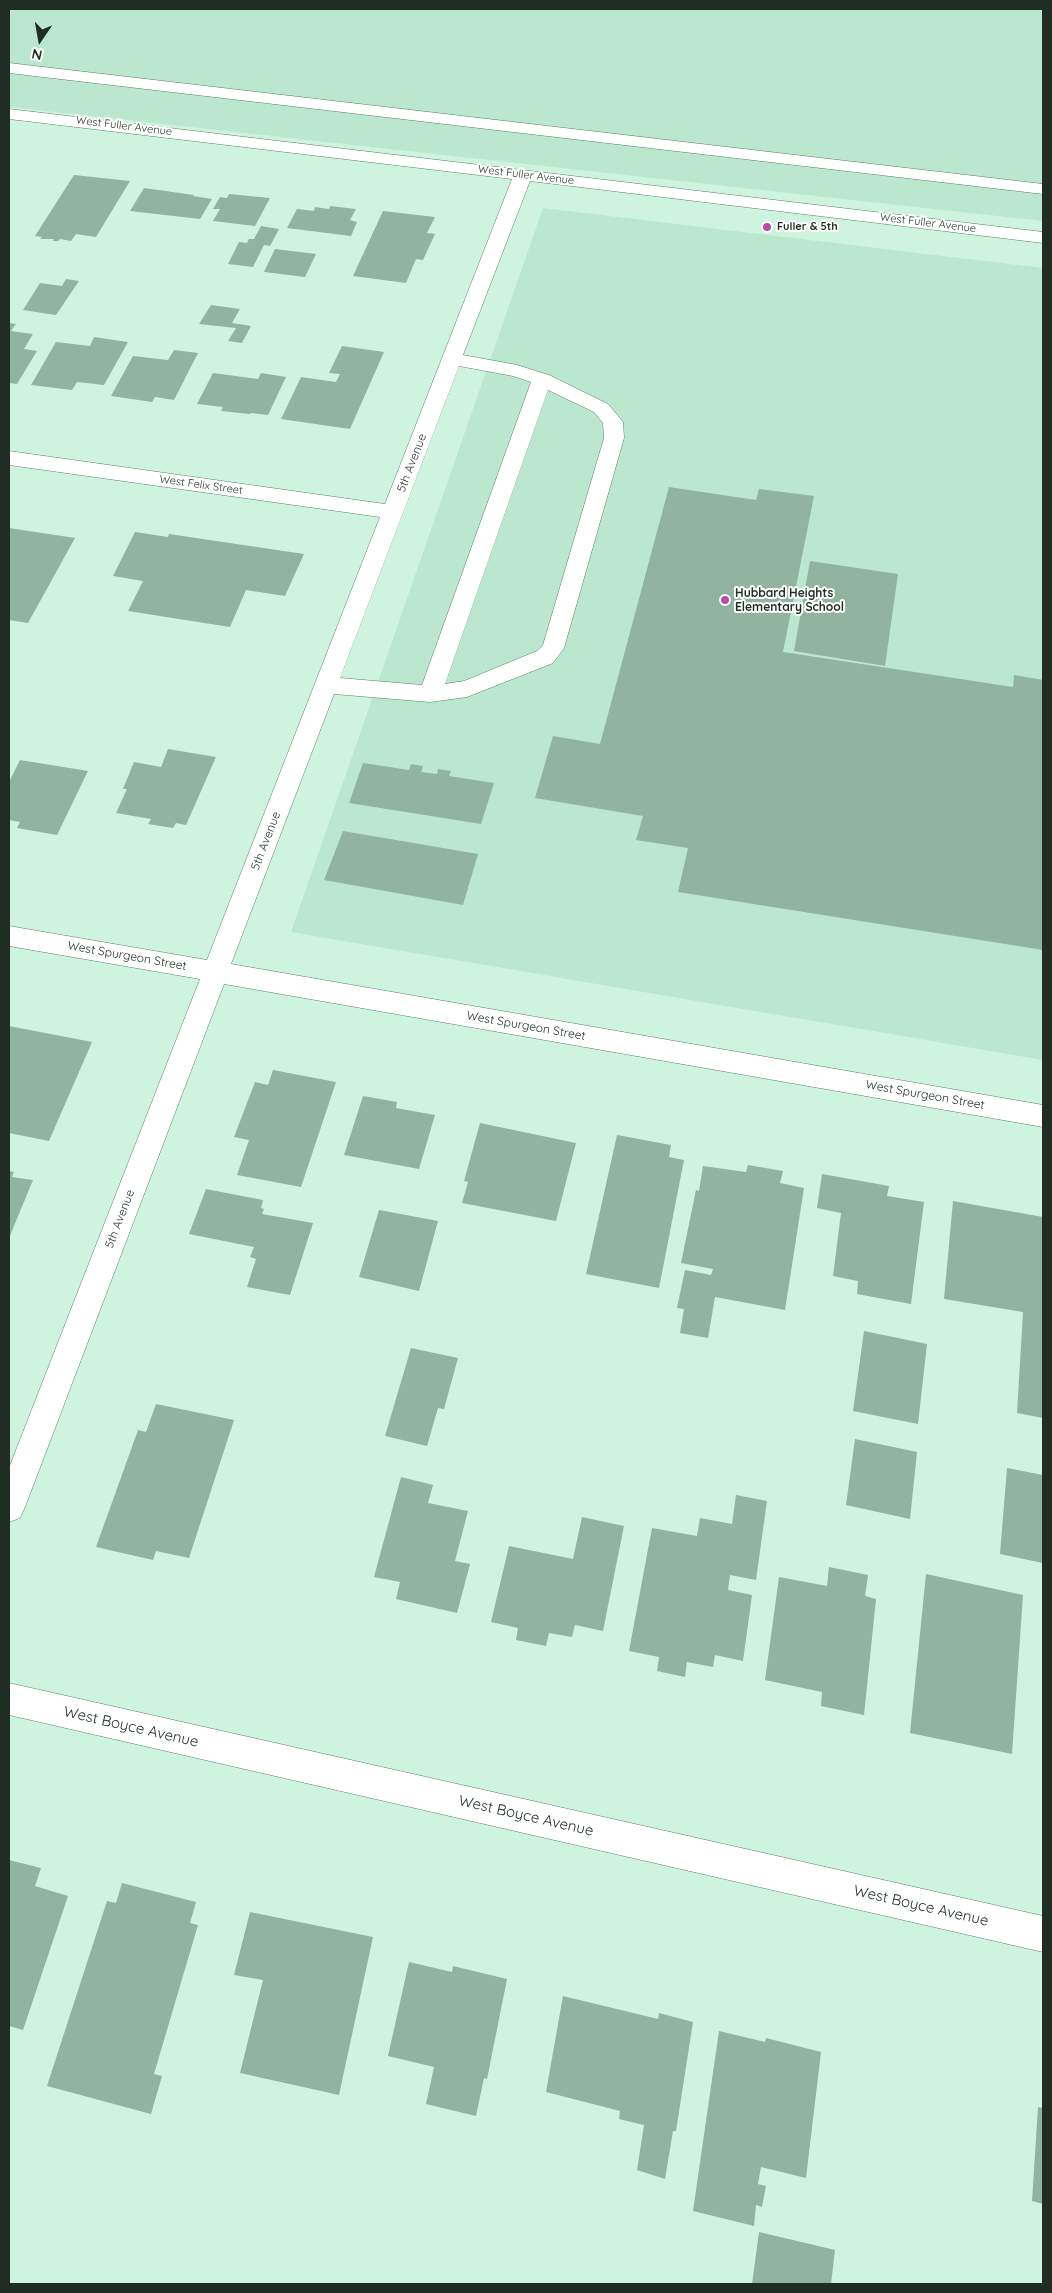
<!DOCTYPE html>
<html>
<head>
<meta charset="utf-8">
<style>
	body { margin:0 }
	#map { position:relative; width:1052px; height:2293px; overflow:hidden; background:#cef3de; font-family:Quicksand,sans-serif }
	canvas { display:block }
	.frame { position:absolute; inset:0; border:10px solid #1f2d25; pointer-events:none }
	.north { position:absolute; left:15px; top:15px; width:50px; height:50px; -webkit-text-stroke:4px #fff; paint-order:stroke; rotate:192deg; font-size:14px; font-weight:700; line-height:20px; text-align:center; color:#1f2d25 }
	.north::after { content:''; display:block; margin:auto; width:18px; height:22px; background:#1f2d25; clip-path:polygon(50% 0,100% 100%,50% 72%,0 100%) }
</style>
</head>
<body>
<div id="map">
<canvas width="1052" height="2293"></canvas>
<div class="frame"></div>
<div class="north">N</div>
</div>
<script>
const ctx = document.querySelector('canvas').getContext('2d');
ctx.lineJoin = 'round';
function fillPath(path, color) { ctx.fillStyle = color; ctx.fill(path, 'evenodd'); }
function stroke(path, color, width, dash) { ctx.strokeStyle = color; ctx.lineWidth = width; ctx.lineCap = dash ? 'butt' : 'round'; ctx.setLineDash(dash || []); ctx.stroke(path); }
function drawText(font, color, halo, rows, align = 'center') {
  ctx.font = font + ' Quicksand,sans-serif'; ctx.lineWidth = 4; ctx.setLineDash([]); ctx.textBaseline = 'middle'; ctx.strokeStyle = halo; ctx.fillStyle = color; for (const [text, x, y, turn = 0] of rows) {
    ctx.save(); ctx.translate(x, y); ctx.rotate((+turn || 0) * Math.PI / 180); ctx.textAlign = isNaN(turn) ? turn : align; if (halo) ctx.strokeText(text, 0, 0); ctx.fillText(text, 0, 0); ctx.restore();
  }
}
fillPath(new Path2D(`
	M9,9h1034v212l-1034,-114z
	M543,208l500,60v792l-752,-128z`), '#bbe7cf');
fillPath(new Path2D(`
	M74,175l56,6 -34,56 -20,-3 -5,7 -11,-2 -2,2h-5l1,-2h-14l2,-2 -7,-1z
	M144,188l50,7 -1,1 19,3 -12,20 -70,-8z
	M229,194l41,4 -15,28 -42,-5 7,-12h-7l7,-12 7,1z
	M330,206l26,3 -6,11 7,2 -6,14 -64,-8 10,-19 17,2 1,-4 14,2z
	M383,211l52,6 -8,16 8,1 -12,26 -7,-1 -10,24 -53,-7z
	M261,226l18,3 -9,17 -6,-1 -11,22 -25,-3 11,-22 8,1 2,-4h5z
	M275,249l41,5 -11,23 -41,-5z
	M66,279l13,2 -23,34 -33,-5 17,-27 22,3z
	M211,305l29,4 -8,14 19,3 -9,17 -14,-2 8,-13 -37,-4z
	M9,323l7,1 -5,7 22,3 -9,15 13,2 -20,33 -8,-1z
	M94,337l34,5 -24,43 -27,-3 -5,8 -41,-5 25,-43 34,4z
	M342,346l42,6 -34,77 -69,-10 20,-42 35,5 4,-8 -11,-1z
	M174,350l24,3 -24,47 -19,-3 -3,5 -41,-6 22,-40 35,4z
	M213,373l45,6 3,-6 25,4 -18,38 -17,-2 -1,1 -29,-3 2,-4 -26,-3z
	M669,487l87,13 3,-11 55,7 -31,156 230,35 1,-12 29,5v270l-365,-58 10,-44 -52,-8 7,-24 -108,-18 18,-62 47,8z
	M9,528l66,10 -47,85 -19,-3z
	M135,532l33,5 1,-3 135,20 -19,42 -39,-6 -16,37 -102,-16 15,-30 -30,-5z
	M810,561l88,13 -13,92 -91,-15z
	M168,749l48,8 -30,68 -10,-2 -3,5 -25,-4 3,-5 -35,-6 11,-24h-4l11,-27 27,5z
	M20,760l68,11 -31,64 -40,-7 3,-6 -11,-2v-38z
	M363,763l46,7 2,-6 12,2 -2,6 16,2 1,-5 13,2 -2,5 45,7 -13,41 -132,-21z
	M343,831l135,23 -15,51 -139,-25z
	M9,1026l83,16 -43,99 -40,-8z
	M273,1070l63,12 -35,105 -64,-12 12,-35 -15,-3 21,-55 13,3z
	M363,1096l34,6 -1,6 39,7 -16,54 -75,-14z
	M480,1123l96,20 -20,78 -94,-18 6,-21 -4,-1z
	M617,1135l54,10 -2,12 15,3 -25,128 -73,-14z
	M748,1165l35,6 -3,12 24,5 -19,122 -70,-13 -7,41 -28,-5 4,-24 -7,-1 8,-38 26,5 2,-6 -32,-6 15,-73 3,1 4,-25 43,6z
	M9,1171l5,1 -2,5 21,3 -24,58z
	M822,1174l67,12 -2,10 37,6 -13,102 -54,-10 1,-13 -25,-5 8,-63 -24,-5z
	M206,1189l57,11 -2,8 3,1 -2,5 51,9 -23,72 -43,-8 9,-28 -6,-2 4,-10 -65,-13z
	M953,1201l90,16v201l-26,-5 6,-101 -79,-13z
	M379,1210l59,11 -19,70 -60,-14z
	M864,1331l63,13 -9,80 -65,-13z
	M411,1348l47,10 -14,51 -6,-1 -11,38 -42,-10z
	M156,1404l78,16 -45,138 -33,-7 -3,9 -57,-13 42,-117 8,2z
	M855,1439l62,13 -7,67 -64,-14z
	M1007,1468l36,7v88l-43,-9z
	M401,1477l32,8 -5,18 40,8 -13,50 15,3 -13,49 -61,-14 4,-17 -26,-5z
	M736,1495l31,6 -11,79 -26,-5 -2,15 24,5 -9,66 -28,-6 -2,12 -26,-5 -2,15 -28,-6 2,-14 -30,-6 23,-123 45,8 3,-18 32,6z
	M582,1517l42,9 -21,105 -28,-6 -3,12 -23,-4 -3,13 -30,-6 2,-12 -27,-6 18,-76 64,13z
	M829,1567l39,8 -3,21 11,3 -12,116 -43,-9 1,-14 -57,-12 14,-103 48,9z
	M926,1574l97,21 -11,159 -102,-21z
	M9,1860l32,8 -6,18 33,10 -45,134 -14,-4z
	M122,1883l74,19 -6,21 8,2 -44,149 8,2 -11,38 -104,-28 60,-185 9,2z
	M250,1912l123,25 -34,158 -99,-22 23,-93 -29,-5z
	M409,1962l43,10 1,-6 54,13 -20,100 -3,-1 -8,38 -50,-12 8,-37 -46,-11z
	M563,1996l95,23 1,-6 34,9 -17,109h-3l-8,48 -28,-9 7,-45 -25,-6 1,-8 -74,-19z
	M719,2031l46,11 1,-4 55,14 -15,126 -45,-11 -3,17 8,2 -4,21 -6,-2 -2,21 -61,-15z
	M1038,2107l5,1v96l-11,-3z
	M759,2232l76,18 -4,34h-79z`), '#91b4a0');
const minor = new Path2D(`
	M9,63l1034,121v10l-1034,-121z
	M9,109l1034,123v11l-513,-62 -67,174 54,10 32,10 59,29 15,18 1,16 -60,210 -11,15 -86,34 -37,5 -96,-8 -103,270 812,141v22l-819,-143 -199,523 -5,11 -11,4v-54l191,-489 -191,-33v-20l198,34 173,-443 -371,-52v-14l376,53 127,-325 -503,-60zM459,366l54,10 18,6 -109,303 -82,-7zM548,390l46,22 9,11 1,15 -61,207 -6,6 -73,30 -19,3z
	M9,1683l1034,233v36l-1034,-237z`);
stroke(minor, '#5c7e6c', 1);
fillPath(minor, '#fff');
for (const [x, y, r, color] of [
	[767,227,5,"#bb4caa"],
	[725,600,5,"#bb4caa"]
]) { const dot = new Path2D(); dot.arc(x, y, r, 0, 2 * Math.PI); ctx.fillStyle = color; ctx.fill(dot); stroke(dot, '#fff', 2); }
drawText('11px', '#1f2d25', '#fff', [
	["West Fuller Avenue",124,126,7],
	["West Fuller Avenue",526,175,7],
	["West Fuller Avenue",928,223,7],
	["West Felix Street",201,485,8]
]);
drawText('bold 11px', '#1f2d25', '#fff', [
	["Fuller & 5th",777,227]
], 'left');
drawText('12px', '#1f2d25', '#fff', [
	["5th Avenue",412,463,-69],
	["5th Avenue",266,841,-69],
	["West Spurgeon Street",127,956,10],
	["West Spurgeon Street",526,1026,10],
	["West Spurgeon Street",925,1095,10],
	["5th Avenue",120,1219,-69]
]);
drawText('bold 12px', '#1f2d25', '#fff', [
	["Hubbard Heights",735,593],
	["Elementary School",735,607]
], 'left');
drawText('15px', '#1f2d25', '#fff', [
	["West Boyce Avenue",131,1727,13],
	["West Boyce Avenue",526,1816,13],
	["West Boyce Avenue",921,1906,13]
]);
</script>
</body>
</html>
